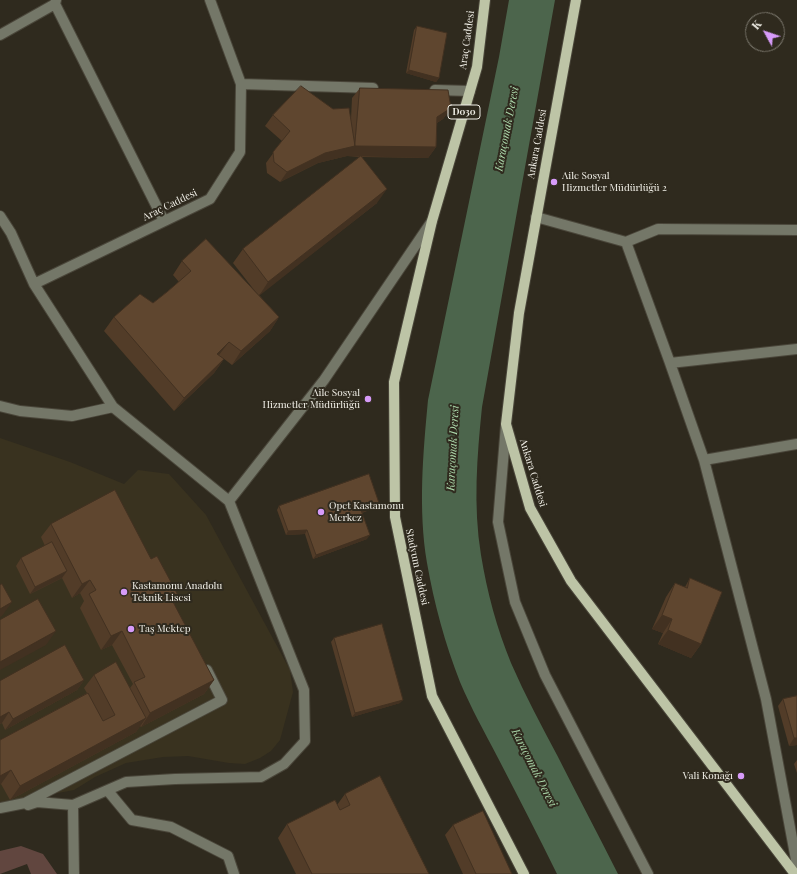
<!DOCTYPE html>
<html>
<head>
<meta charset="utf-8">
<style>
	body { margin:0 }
	#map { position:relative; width:797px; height:874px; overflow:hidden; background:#2f2a1e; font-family:"Playfair Display",serif }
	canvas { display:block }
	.north { position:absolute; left:745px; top:12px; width:40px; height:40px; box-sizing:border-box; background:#2f2a1e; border:1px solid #7d796f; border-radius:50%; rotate:310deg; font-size:11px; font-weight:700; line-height:16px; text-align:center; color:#f2f0e8 }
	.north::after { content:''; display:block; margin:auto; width:14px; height:18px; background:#d79bf9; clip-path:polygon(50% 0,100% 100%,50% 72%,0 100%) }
</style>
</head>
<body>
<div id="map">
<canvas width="797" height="874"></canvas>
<div class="north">K</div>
</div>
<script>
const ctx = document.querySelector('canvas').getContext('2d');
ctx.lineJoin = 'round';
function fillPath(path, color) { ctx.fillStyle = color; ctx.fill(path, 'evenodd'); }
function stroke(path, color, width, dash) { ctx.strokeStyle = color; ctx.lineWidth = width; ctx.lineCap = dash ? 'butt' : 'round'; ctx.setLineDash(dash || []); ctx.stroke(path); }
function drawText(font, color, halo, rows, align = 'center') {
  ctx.font = font + ' "Playfair Display",serif'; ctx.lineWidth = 4; ctx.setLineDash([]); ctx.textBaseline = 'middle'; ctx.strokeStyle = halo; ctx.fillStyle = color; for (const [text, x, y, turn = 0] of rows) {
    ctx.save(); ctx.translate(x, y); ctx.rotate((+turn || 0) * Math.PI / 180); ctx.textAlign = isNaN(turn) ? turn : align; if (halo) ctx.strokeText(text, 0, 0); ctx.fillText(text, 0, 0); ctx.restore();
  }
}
fillPath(new Path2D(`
	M0,438l70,24 54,22 14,-14 31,4 37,41 84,155 3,22 -13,48 -9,11 -11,7 -15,6 -16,-1 -41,-7 -25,1 -37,6 -31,14 -21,13 -74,14z`), '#39321f');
fillPath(new Path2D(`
	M21,846l22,8 14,20h-26l-4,-10 -27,10v-23z`), '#61463f');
fillPath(new Path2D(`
	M509,0h46l-73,407c-5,49 -9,99 -1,148 6,37 16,74 30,108 14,32 30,62 46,92 20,40 41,79 61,119h-61c-19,-39 -39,-77 -59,-116 -13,-25 -27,-50 -38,-76 -15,-38 -26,-79 -33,-119 -9,-54 -4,-110 1,-163l71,-343z`), '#4c654c');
const minor = new Path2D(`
	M55,4l109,217
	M0,35l55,-31 1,-4
	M241,84l132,4
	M435,90l35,1
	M0,216l11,17 23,51 79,123 116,94
	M536,217l90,25
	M797,230l-139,-1 -32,13 44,121 127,-14
	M34,284l176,-85 30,-47 1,-68 -31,-84
	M670,363l34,97
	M0,406l20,5 52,5 41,-9
	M506,425l-8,97 17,80 30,73 103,199
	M797,444l-93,16 62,239 31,166
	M108,791l24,29 39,7 57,29 6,18
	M28,805l9,-3 36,3
	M0,808l25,-5 197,-103 -15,-30
	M74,874l-1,-69 53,-23 49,-3 86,-2 23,-13 21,-23 -1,-51 -75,-189 95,-121 108,-159`);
const major = new Path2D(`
	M485,0l-8,67 -45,154 -38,161 1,135 37,179 92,178
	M576,0l-57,313 -13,111 24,84 41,73 224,293`);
stroke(minor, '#4a463a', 12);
stroke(major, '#4a463a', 12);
stroke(minor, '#747768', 10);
stroke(major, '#bdc4a6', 10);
fillPath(new Path2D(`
	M417,26l22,52 -3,4 -30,-9 8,-43z
	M360,88l91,20 -8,11 -6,4 -1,24 -8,11 -66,-1 15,46 -118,92 20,22 -9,14 -38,34 -13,-10 5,4 -10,14 -40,38 -70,-80 10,-14 39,-14 26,-21 -6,-7 9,-14 76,34 -25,-32 10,-14 117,-92 -13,-1 -29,7 -38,19 -13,-9 -1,-10 16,-22 -17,-15 8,-11 60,-6 18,10 1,-21z
	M379,503l-2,4 -15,6 5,26 -54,20 -8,-25 -19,1 -9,-25 2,-4z
	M51,524l100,35 28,38 -5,7 40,76 -10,14 -63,33 -1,-1 -4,6 -126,68 -9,-16 -1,-44 87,-47 -3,-5 10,-13 36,13 3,-4 -21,-39 -11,5 -21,-42 4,-7 -4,-8 -8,5 -10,-20 -32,16 -14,-28 5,-8 24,-12 -4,-9z
	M690,578l11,66 -10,14 -33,-14 5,-11 -11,-4 14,-32 9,-14 10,4z
	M334,638l66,65 -48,14 -21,-75z
	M84,680l-7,10 -72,40 -3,-7 -2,1v-43z
	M797,696v49l-8,1 -11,-40 5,-7z
	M797,760v13l-3,-9z
	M345,794l84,80h-133l-18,-36 9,-14 50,-19z
	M453,825l59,49h-49l-18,-39z`), '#523c28');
fillPath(new Path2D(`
	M409,70l30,8 -3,4 -30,-9z
	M451,108l-8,11 -13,8 7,-10z
	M355,146l81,1 -8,11 -81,-2 -29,7 -38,19 7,-10 38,-19z
	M387,189l-10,14 -118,93 9,-14z
	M279,317l-9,14 -38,34 9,-14z
	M229,342l-10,13 -2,-1z
	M224,359l-10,14 -40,38 10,-13z
	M379,503l-2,4 -19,7 3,-4z
	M307,530l-2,4 -19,1 2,-4z
	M370,535l-3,4 -54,20 3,-4z
	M67,571l-5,7 -32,16 5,-7z
	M90,580l-10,13 -8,5 10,-14z
	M179,597l-10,14 3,-11z
	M12,602l-10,14 -2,1v-8z
	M662,615l10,4 -9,14 -11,-4z
	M668,630l33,14 -10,14 -33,-14z
	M56,631l-10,14 -46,25v-8z
	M122,631l-10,14 -11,5 10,-14z
	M84,680l-7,10 -72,40 8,-11z
	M214,680l-10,14 -63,33 9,-14z
	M403,700l-3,3 -48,14 3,-4z
	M9,712l-7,11 -2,1v-7z
	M146,718l-10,14 -126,68 10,-14z
	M794,738h3v7l-8,1z
	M11,770l-10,14 -1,1v-9z`), '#423121');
const building = new Path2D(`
	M417,26l30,7 -8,45 -30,-8z
	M301,86l32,23 16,-1 6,38 -30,7 -38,19 -13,-10 -1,-10 17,-21 -17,-16z
	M360,88l88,2 3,18 -14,9 -1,30 -81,-1z
	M361,156l26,33 -119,93 -25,-33z
	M206,239l73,78 -38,34 -12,-9 -12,12 7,5 -40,39 -70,-81 26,-23 13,9 14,-11 24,-21 -9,-10z
	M369,474l10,29 -18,7 9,25 -54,20 -9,-25 -19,1 -9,-25z
	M115,490l36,69 6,-3 22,41 -7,3 42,80 -64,33 -16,-31 11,-5 -23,-46 -11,5 -22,-42 7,-4 -6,-10 -8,4 -31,-60z
	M52,542l15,29 -32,16 -14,-29z
	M690,578l32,14 -21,52 -33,-14 4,-11 -10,-4 13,-32 12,5z
	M2,584l10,18 -12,7v-24z
	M38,599l18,32 -56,31v-42z
	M382,624l21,76 -48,13 -21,-75z
	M65,645l19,35 -71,39 -4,-7 -9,5v-36z
	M116,662l30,56 -126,68 -9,-16 -11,6v-36l88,-47 15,28 12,-6 -21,-40z
	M797,696v42h-3l-11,-39z
	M380,776l49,98h-117l-25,-50 48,-24 5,10 10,-5 -5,-11z
	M483,811l29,63h-36l-23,-49z`);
fillPath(building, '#5f462f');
stroke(building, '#423121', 1);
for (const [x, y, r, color] of [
	[554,182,4,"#d79bf9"],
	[368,399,4,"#d79bf9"],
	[321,512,4,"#d79bf9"],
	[124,592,4,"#d79bf9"],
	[131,629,4,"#d79bf9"],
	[741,776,4,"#d79bf9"]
]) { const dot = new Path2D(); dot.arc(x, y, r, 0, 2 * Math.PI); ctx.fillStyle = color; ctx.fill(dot); stroke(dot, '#2f2a1e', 1.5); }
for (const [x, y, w] of [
	[464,112,32]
]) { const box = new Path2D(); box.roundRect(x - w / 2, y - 7, w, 14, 3); ctx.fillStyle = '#2f2a1e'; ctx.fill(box); stroke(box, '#f2f0e8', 1); }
drawText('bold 9px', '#f2f0e8', null, [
	["D030",464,112]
]);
drawText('10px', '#f2f0e8', '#2f2a1e', [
	["Araç Caddesi",467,40,-82],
	["Ankara Caddesi",537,144,-80],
	["Araç Caddesi",170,205,-26],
	["Ankara Caddesi",533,473,73],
	["Stadyum Caddesi",417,567,78]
]);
drawText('10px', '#f2f0e8', '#2f2a1e', [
	["Aile Sosyal",562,176],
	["Hizmetler Müdürlüğü 2",562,188],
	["Aile Sosyal",360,393,"right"],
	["Hizmetler Müdürlüğü",360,405,"right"],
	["Opet Kastamonu",329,506],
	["Merkez",329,518],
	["Kastamonu Anadolu",132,586],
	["Teknik Lisesi",132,598],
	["Taş Mektep",139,629],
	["Vali Konağı",733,776,"right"]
], 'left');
drawText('italic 11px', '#aedbad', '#2f2a1e', [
	["Karaçomak Deresi",507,129,-79],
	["Karaçomak Deresi",453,448,-87],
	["Karaçomak Deresi",534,768,63]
]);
</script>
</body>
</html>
